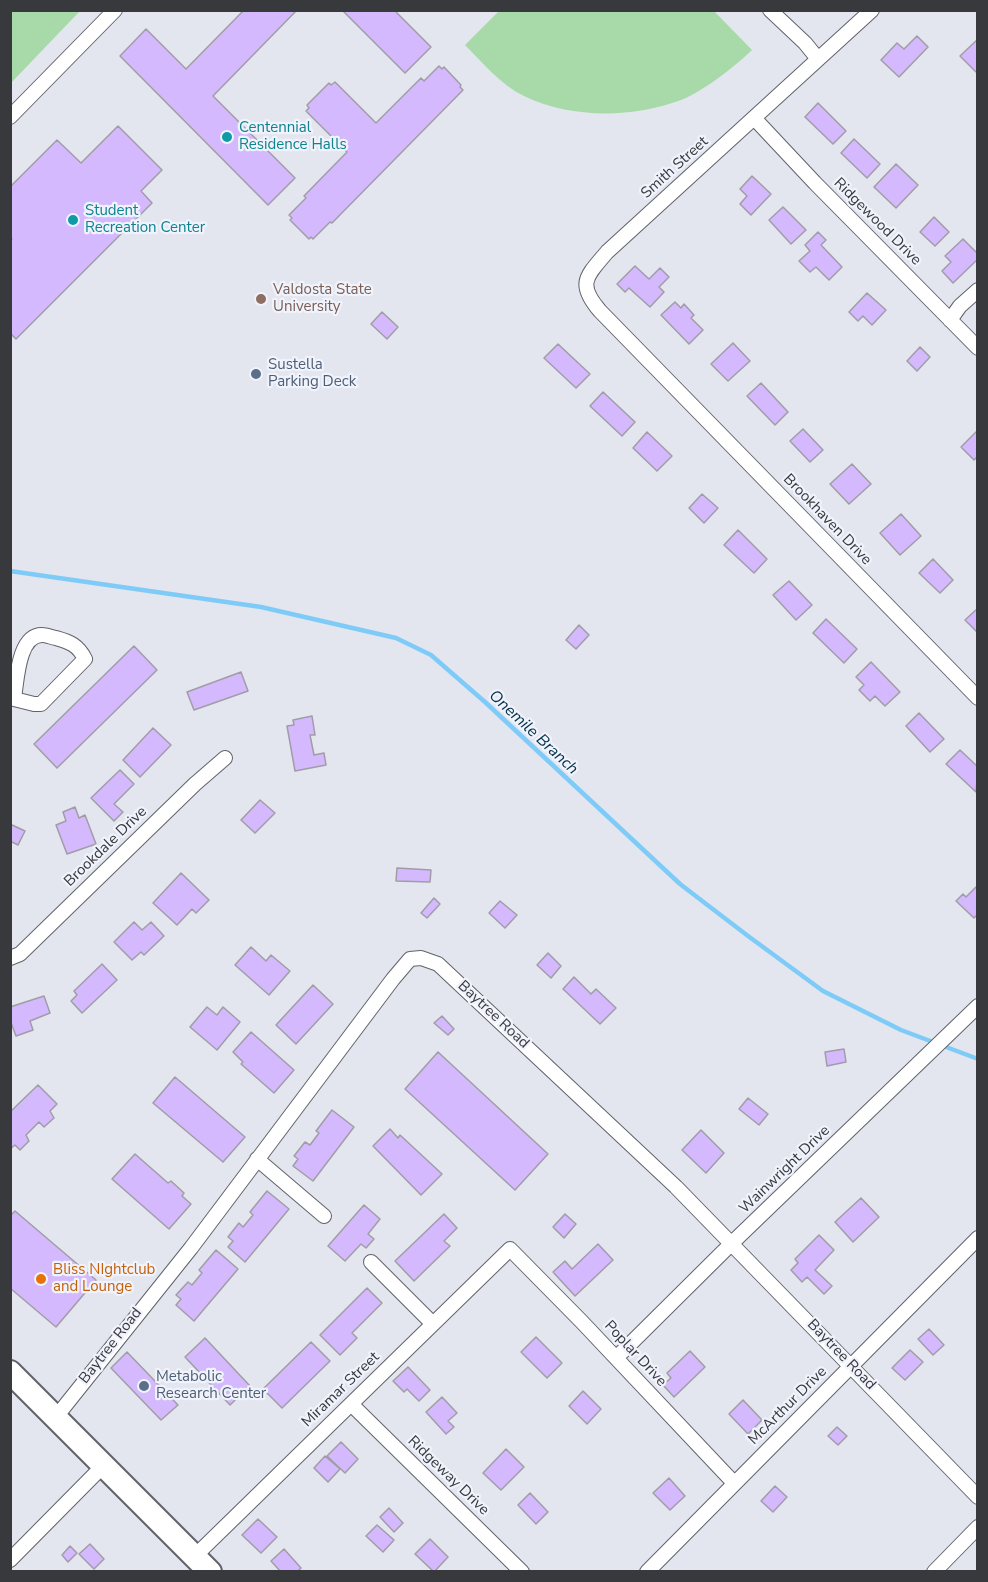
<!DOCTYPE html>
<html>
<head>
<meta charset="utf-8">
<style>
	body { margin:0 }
	#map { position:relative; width:988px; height:1582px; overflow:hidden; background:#e3e6ef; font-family:"Nunito Sans",sans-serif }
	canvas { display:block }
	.frame { position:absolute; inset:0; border:12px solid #38393d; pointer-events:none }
</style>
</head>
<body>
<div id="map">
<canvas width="988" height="1582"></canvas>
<div class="frame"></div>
</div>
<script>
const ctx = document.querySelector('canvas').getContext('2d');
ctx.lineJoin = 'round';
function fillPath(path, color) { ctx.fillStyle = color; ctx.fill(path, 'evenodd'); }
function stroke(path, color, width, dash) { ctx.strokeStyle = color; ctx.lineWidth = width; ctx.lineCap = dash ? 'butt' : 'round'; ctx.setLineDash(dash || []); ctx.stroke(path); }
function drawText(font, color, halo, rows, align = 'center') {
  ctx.font = font + ' "Nunito Sans",sans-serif'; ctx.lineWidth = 4.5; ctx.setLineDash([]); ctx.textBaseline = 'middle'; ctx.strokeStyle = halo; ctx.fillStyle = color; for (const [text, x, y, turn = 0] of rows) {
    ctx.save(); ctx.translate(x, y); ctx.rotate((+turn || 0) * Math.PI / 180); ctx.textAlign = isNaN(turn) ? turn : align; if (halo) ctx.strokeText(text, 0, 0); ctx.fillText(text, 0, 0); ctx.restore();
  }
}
fillPath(new Path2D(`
	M11,10l69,1 -69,72 -1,-72z
	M714,11l38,39c-18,17 -48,41 -71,50 -48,18 -110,19 -157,-4 -23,-11 -41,-33 -59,-51l34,-34z`), '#a8daa9');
stroke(new Path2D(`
	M10,571l251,36 135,31 35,17 54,47 195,182 68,52 75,55 78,39 77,29`), '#7fcbf8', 4.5);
const building = new Path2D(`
	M244,10h53l-84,86 82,82 -27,27 -148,-149 26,-27 40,40z
	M342,10h52l37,37 -26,26z
	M917,36l11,11 -29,30 -18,-17 16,-17 7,6z
	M978,39v32l-2,1 -16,-16z
	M439,66l3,3 2,-2 17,18 -1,2 3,3 -131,133 -2,-1 -17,17 -2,-2 -2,2 -19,-19 2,-2 -3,-3 17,-17 -2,-2 43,-44 -41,-41 3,-3 -2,-3 22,-22 2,2 4,-3 41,41 45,-45 3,3z
	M818,103l28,28 -13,13 -28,-27z
	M118,126l44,44 -21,21 11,12 -136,136 -6,-6v-92l2,-2 -2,-2v-50l47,-47 24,23z
	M854,139l26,25 -13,14 -26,-25z
	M896,164l22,21 -22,23 -22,-21z
	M752,176l19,18 -20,21 -11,-11 7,-8 -7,-7z
	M783,207l23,23 -15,14 -22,-24z
	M934,217l15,15 -14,14 -15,-14z
	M818,232l8,8 -5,5 21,22 -13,13 -13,-13 -6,5 -11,-11 11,-10 -5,-6z
	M963,239l15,15v5l-25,24 -11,-12 9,-9 -6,-6z
	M635,266l14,13 11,-11 9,9 -10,10 5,5 -14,15 -21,-19 -4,4 -8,-8z
	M867,293l19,17 -14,15 -9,-9 -5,5 -9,-9z
	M675,302l6,6 3,-4 10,11 -3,3 12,12 -14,14 -28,-29z
	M382,312l16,15 -11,12 -16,-15z
	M733,343l17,18 -22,20 -17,-17z
	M558,344l32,30 -14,14 -32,-30z
	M920,347l10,10 -13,14 -10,-10z
	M761,383l27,29 -13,13 -28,-29z
	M603,392l32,30 -13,14 -32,-30z
	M803,429l20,21 -13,12 -20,-21z
	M978,430v26l-4,4 -13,-13z
	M647,432l25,24 -15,15 -24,-23z
	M852,464l19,20 -22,20 -19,-20z
	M702,494l16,14 -14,15 -15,-15z
	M901,514l20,22 -21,19 -20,-22z
	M738,530l29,29 -13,14 -30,-28z
	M933,559l20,21 -13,13 -21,-20z
	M789,581l23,24 -16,15 -23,-25z
	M978,608v25l-13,-13z
	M826,619l31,30 -13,14 -31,-30z
	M579,625l10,10 -13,14 -10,-9z
	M134,646l23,24 -100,98 -23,-24z
	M871,662l29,30 -15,14 -10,-10 -5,5 -11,-11 5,-5 -8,-8z
	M241,672l7,19 -54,19 -7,-18z
	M919,713l25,26 -14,13 -24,-26z
	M312,716l3,19h-5l4,20 10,-2 2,12 -31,6 -8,-45 7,-1 -1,-5z
	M153,728l18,17 -31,32 -17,-17z
	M960,750l18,17 -2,25 -30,-28z
	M120,770l14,14 -20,20 9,8 -9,9 -23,-23z
	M260,800l15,13 -20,20 -14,-13z
	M75,807l4,11 6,-3 11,29 -29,10 -11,-29 10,-4 -3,-9z
	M10,824l15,7 -7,14 -8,-4z
	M397,868l34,2 -1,12 -34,-1z
	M181,873l28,27 -13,13 -4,-4 -15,16 -24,-22z
	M977,886l1,28 -4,4 -18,-17 7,-7 3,3z
	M434,898l6,6 -13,14 -6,-5z
	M500,901l17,14 -12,13 -16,-15z
	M134,922l8,8 9,-8 13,14 -20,19 -3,-3 -9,8 -18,-18z
	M251,947l15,14 5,-6 19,16 -21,24 -34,-30z
	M548,953l13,13 -10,12 -14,-13z
	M102,964l15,16 -35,33 -11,-12 6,-6 -3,-4z
	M574,977l17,17 5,-5 20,19 -16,16 -37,-35z
	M313,985l20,19 -37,40 -20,-19z
	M44,996l6,17 -20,8 3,9 -17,6 -6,-16v-13z
	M207,1007l10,8 6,-8 17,15 -23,28 -27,-23z
	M442,1016l12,13 -6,6 -14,-12z
	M251,1032l43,38 -20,23 -33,-29 2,-2 -10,-10z
	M844,1049l2,13 -19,4 -2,-14z
	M438,1052l110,102 -33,36 -110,-101z
	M175,1077l70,60 -22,25 -70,-59z
	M38,1085l19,19 -7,7 4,7 -10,9 -5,-5 -13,13 3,6 -9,9 -5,-5 -5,4v-37z
	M748,1098l20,16 -9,11 -20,-16z
	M332,1110l22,17 -41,54 -20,-15 5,-7 -4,-3 11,-14 5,3 9,-12 -3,-2z
	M390,1129l8,9 2,-3 42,39 -21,21 -48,-49z
	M701,1130l23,23 -18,20 -24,-23z
	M135,1154l33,29 3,-2 13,12 -2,3 9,8 -22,25 -57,-50z
	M267,1191l22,18 -44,53 -17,-15 5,-6 -5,-4 11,-14 4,4 10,-12 -3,-3z
	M861,1198l18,19 -26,25 -18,-20z
	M364,1205l16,14 -12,15 6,5 -8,9 -5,-4 -16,17 -17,-15z
	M15,1211l81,69 -40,47 -46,-39v-72z
	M444,1214l13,14 -13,13 6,5 -36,35 -19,-20z
	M565,1214l11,10 -12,14 -11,-11z
	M819,1235l15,15 -19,20 17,16 -8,8 -17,-17 -5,5 -11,-12 7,-7 -3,-4z
	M598,1244l15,16 -38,36 -22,-24 12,-11 7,8z
	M216,1250l22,19 -44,52 -18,-16 5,-6 -5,-4 12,-13 4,3 10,-12 -3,-3z
	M367,1288l15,15 -30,30 5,5 -17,17 -20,-20z
	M929,1329l15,16 -11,10 -15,-16z
	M536,1337l26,26 -15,15 -26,-26z
	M205,1338l45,48 -20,19 -45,-48z
	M311,1342l19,19 -48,47 -19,-19z
	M910,1350l13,12 -18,18 -13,-12z
	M690,1351l15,16 -31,30 -11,-12 8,-7 -4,-5z
	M127,1352l51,53 -17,15 -50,-52z
	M408,1367l22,23 -11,11 -12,-12 -3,3 -11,-11z
	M583,1391l18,18 -14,15 -18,-18z
	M442,1397l15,16 -9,8 6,6 -8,7 -20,-22z
	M743,1400l19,20 -14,14 -19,-20z
	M837,1427l10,9 -9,9 -10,-9z
	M341,1442l17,17 -13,14 -18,-17z
	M506,1449l18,18 -23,23 -18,-17z
	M325,1456l15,13 -12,13 -14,-14z
	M669,1478l16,18 -15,14 -17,-17z
	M775,1486l12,11 -14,15 -12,-11z
	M530,1493l18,19 -12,12 -18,-19z
	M389,1508l14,15 -9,9 -14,-15z
	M258,1519l19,18 -16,16 -19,-18z
	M377,1525l17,15 -11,12 -17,-16z
	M430,1539l18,18 -14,15 -19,-18z
	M90,1544l14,15 -10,10 -15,-15z
	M70,1546l7,7 -9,9 -6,-7z
	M284,1549l17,19 -4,4h-16l-10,-11z`);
fillPath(building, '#d4b9fe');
stroke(building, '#a09da6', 1.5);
const street = new Path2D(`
	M770,10l35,33 13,16
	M872,10l-265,242c-20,24 -31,31 -7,59l378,387
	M10,117l105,-107
	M754,118l61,65 163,165
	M950,320l10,-14 18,-16
	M10,698l24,6h7l44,-45c-7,-14 -15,-17 -29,-21 -5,-1 -10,-3 -14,-3 -24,0 -25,46 -28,63
	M10,958l10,-4 175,-170 30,-26
	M257,1159l67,57
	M371,1262l62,62
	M616,1358l116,-115 246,-237
	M351,1404l171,168
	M56,1417l135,-169 202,-269 17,-20 11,-1 17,6 238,223 302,310
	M195,1556l315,-307 72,73 152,161
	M10,1560l94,-95
	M647,1572l331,-334
	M934,1572l44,-45`);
const primary = new Path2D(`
	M10,1372l200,200`);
stroke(street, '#61636b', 16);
stroke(primary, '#61636b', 26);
stroke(street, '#fff', 14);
stroke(primary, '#fff', 22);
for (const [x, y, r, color] of [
	[227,137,6,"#0f9aa8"],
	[73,220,6,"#0f9aa8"],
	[261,299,6,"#8d6e63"],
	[256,374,6,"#5c6f8a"],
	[41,1279,6,"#e8710a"],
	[144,1386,6,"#5c6f8a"]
]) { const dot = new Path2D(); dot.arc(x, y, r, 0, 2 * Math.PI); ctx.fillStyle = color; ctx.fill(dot); stroke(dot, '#f0f3fc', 2); }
drawText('15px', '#0d838f', '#f0f3fc', [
	["Centennial",239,128],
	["Residence Halls",239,145],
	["Student",85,211],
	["Recreation Center",85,228]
], 'left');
drawText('15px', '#38393d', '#f0f3fc', [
	["Smith Street",675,168,-42],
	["Ridgewood Drive",877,222,45],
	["Brookhaven Drive",827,520,46],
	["Brookdale Drive",106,847,-44],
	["Baytree Road",493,1015,43],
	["Wainwright Drive",785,1170,-44],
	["Baytree Road",111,1346,-52],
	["Poplar Drive",635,1354,47],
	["Baytree Road",841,1355,46],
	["Miramar Street",341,1390,-44],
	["McArthur Drive",788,1406,-45],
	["Ridgeway Drive",448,1476,44]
]);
drawText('15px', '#785e54', '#f0f3fc', [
	["Valdosta State",273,290],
	["University",273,307]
], 'left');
drawText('15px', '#4e5e75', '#f0f3fc', [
	["Sustella",268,365],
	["Parking Deck",268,382],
	["Metabolic",156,1377],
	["Research Center",156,1394]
], 'left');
drawText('15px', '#c56008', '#f0f3fc', [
	["Bliss NIghtclub",53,1270],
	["and Lounge",53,1287]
], 'left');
drawText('italic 16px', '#033147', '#f0f3fc', [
	["Onemile Branch",533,733,43]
]);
</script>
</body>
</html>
